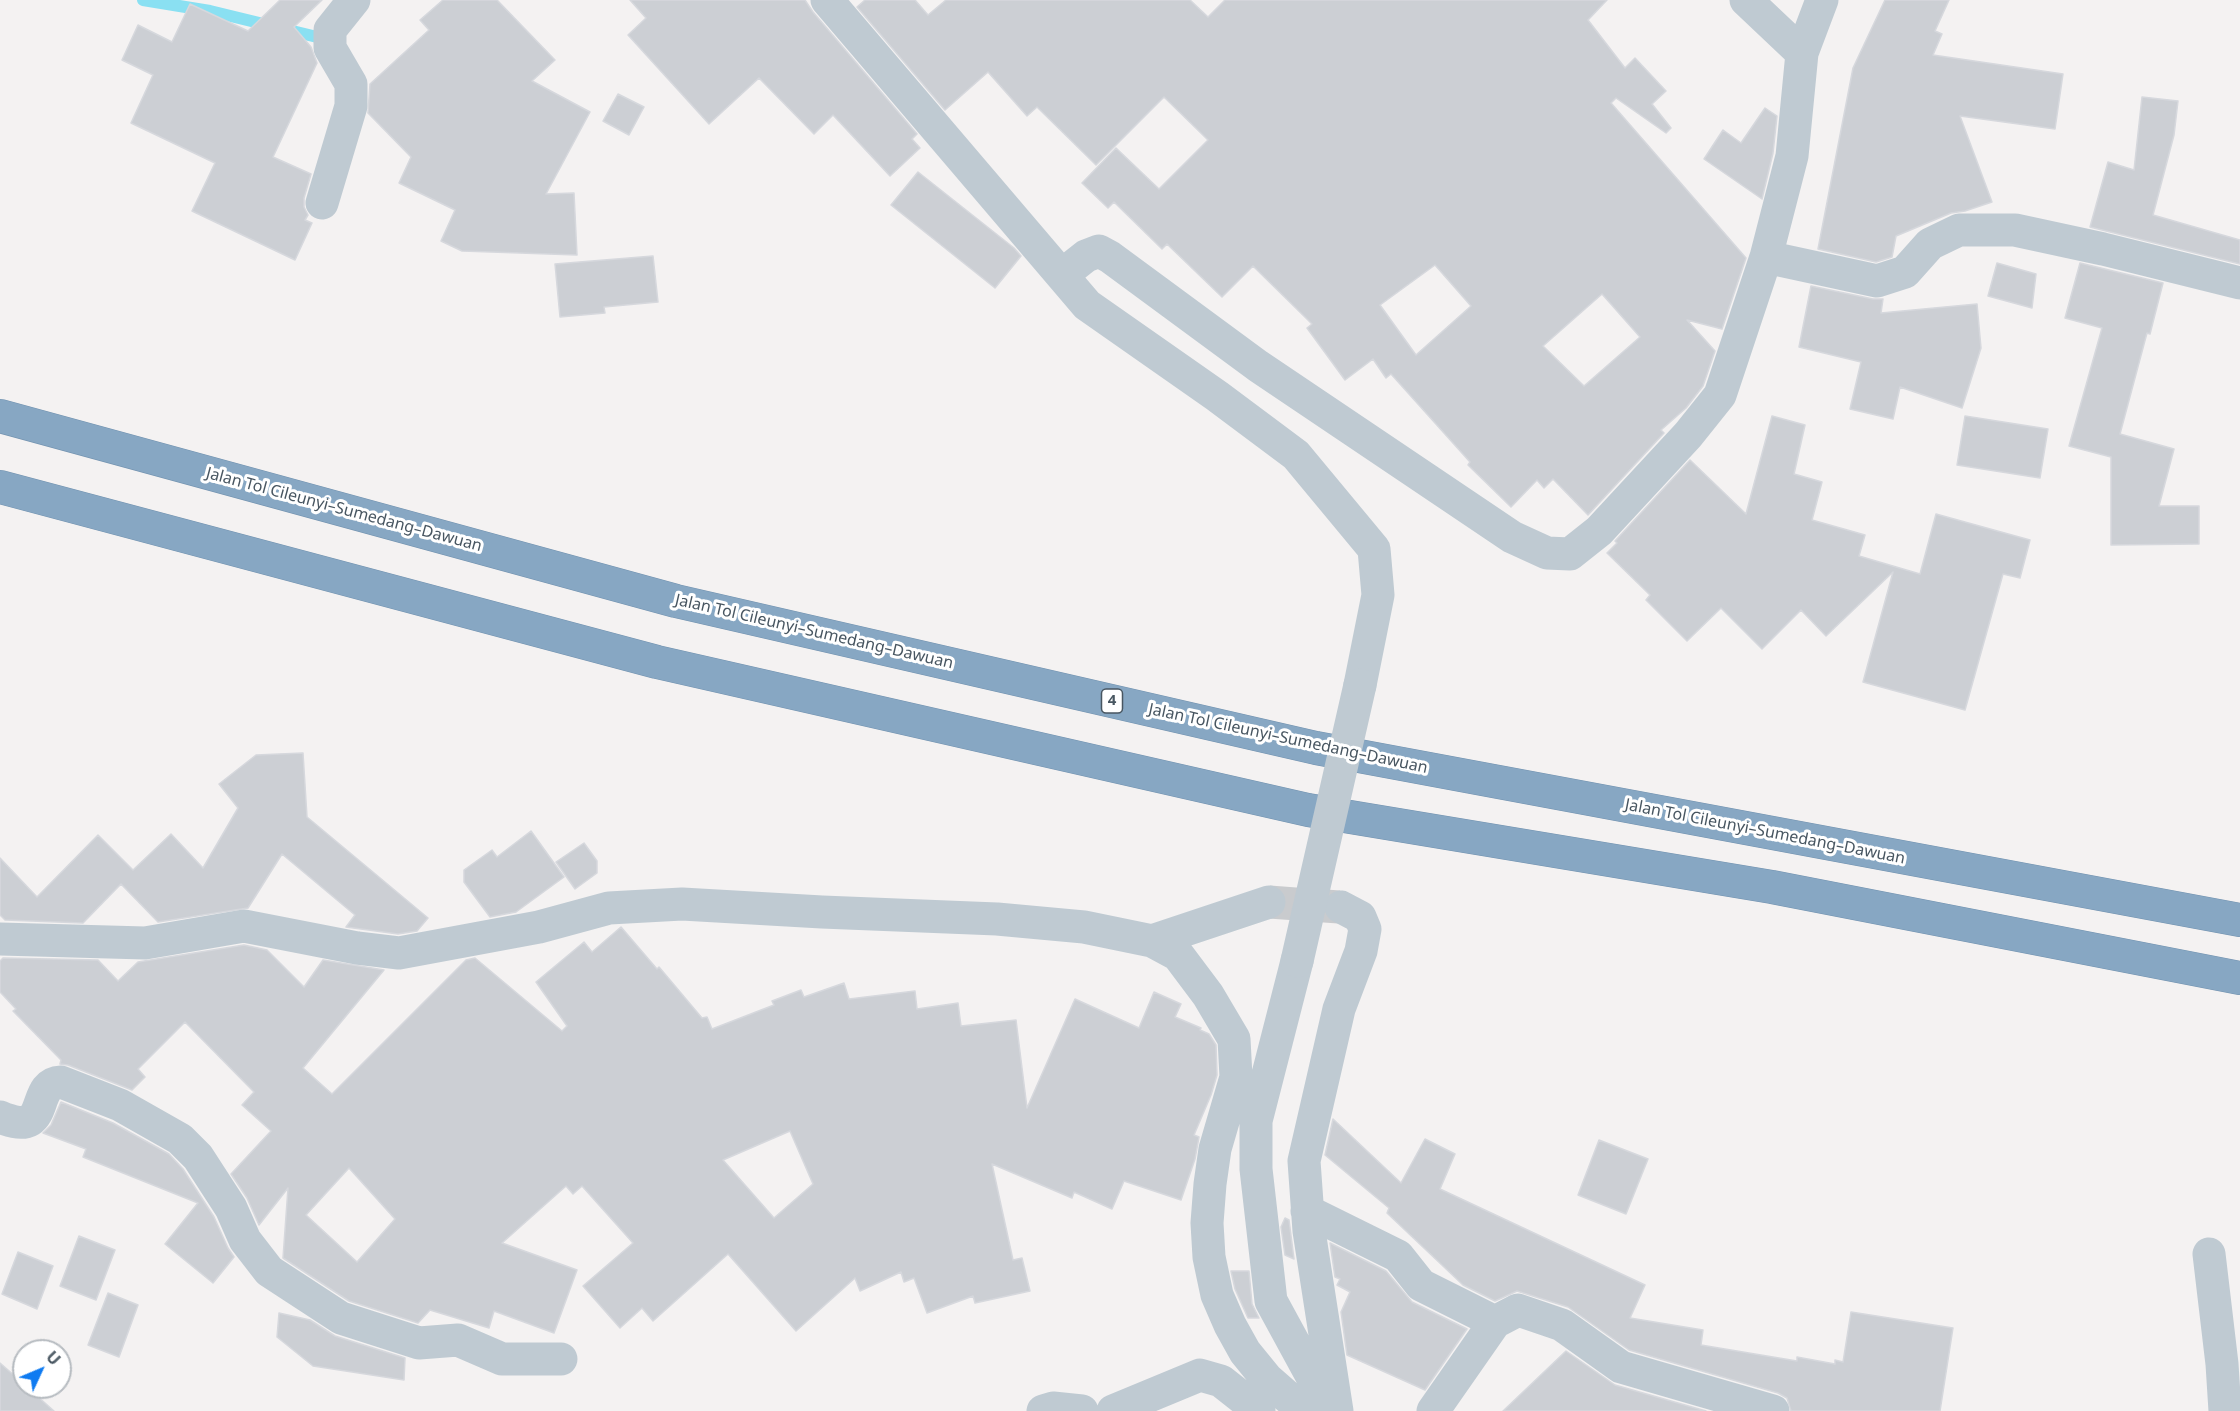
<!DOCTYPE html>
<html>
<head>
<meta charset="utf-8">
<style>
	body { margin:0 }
	#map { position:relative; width:2240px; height:1411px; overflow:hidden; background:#f4f2f2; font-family:"Noto Sans",sans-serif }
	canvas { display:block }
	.north { position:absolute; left:12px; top:1339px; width:60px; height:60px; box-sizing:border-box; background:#fff; border:2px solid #b6bbc0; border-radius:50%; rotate:46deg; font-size:16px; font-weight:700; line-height:24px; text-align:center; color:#485661 }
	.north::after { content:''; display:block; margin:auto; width:21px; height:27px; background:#0f7bf1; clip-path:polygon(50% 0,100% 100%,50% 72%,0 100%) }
</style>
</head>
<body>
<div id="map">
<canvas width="2240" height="1411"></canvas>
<div class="north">U</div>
</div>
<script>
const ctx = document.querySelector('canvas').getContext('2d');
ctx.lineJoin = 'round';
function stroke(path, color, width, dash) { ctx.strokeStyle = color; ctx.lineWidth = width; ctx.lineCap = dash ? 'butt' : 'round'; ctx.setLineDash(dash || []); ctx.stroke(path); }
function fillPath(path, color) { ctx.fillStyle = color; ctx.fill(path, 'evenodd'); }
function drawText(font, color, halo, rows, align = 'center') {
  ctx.font = font + ' "Noto Sans",sans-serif'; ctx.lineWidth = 6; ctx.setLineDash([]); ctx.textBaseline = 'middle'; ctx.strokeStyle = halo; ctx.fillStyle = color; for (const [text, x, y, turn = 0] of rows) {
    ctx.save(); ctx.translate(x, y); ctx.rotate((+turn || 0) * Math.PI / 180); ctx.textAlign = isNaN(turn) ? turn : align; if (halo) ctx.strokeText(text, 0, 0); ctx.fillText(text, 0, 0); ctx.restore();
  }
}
stroke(new Path2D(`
	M143,0l67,11 107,26`), '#8ae0f2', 12);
const building = new Path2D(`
	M280,0h42l-28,27 17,20 6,16 -44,94 38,17 -7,24v9l4,8 -3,5 7,3 -17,37 -103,-49 23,-48 -84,-40 22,-48 -31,-15 16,-35 34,17 18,-38 58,27z
	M443,0h54l58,60 -23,21 58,31 -44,82 28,-1 3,62 -115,-4 -21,-10 14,-31 -56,-27 12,-26 -43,-44 2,-29 59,-54 -9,-10z
	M630,0h175l8,12 104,122 -5,5 8,9 -30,28 -57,-61 -19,19 -55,-56 -50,46 -81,-89 18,-17z
	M865,0h50l13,15 18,-15h244l18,17 17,-17h382l-19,20 37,48 10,-10 31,33 -14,13 19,24 -5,5 -50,-35 -5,5 135,155 -24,71 -35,-9 28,31 -12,35 -17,22 -25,22 3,3 -76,82 -35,-36 -9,9 -7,-8 -26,27 -43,-42 2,-3 -79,-88 -5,4 -13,-19 -28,21 -38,-52 5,-4 -59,-58 -31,31 -55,-53 -5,5 -48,-47 -6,6 -26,-25 34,-35 43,41 49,-49 -44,-43 -68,68 -59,-58 -10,9 -39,-44 -43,38 -88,-103zM1435,265l36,41 -55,49 -36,-50zM1602,294l38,43 -56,49 -41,-40z
	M1885,0h64l-14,31 7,3 -9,21 130,19 -8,55 -95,-13 32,86 -27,9 -14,2 -55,23 -4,21 -16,5 -58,-13 35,-181z
	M618,94l26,13 -15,28 -26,-14z
	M2142,97l36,4 -4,34 -21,80 87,25v24l-150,-37 18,-65 26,8z
	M1765,108l12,8 -4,37 -11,46 -58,-40 19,-29 18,13z
	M918,172l96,76 7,8 -26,32 -104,-83z
	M653,256l5,46 -54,5 1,6 -45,4 -5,-53z
	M1997,263l39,11 -4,34 -44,-12z
	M2080,263l83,20 -13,51 -3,-1 -27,101 54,15 -15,57h40v38l-88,1v-88l-42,-11 33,-118 -37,-10z
	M1811,286l62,13h10l-2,14 96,-9 4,44 -19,60 -62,-21 -7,32 -43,-10 11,-47 -62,-15z
	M1772,416l33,9 -11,49 28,8 -10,38 53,15 -6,21 61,18 16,-60 94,26 -10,38 -17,-4 -38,136 -102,-28 30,-110 -67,64 -25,-26 -39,39 -41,-41 -34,33 -41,-41 4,-5 -43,-42 10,-10 -2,-2 75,-81 56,54z
	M1965,416l83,13 -8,49 -83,-13z
	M303,753l4,64 121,101 -11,13 -19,3 -52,-7 9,-12 -73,-61 -34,54 -90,14 -37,-38 -38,39 -78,-3 -5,-5v-57l37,39 61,-62 35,35 38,-36 32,34 35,-60 -19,-24 37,-29z
	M531,831l33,46 -48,35 -26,5 -26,-35v-12l28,-20 5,7z
	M584,843l13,18v12l-22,16 -19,-27z
	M621,927l36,42 2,-2 43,51 5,-1 5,12 62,-24 -2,-4 29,-11 3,7 40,-14 5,16 66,-8 2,18 41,-6 3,23 55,-6 11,88 48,-109 64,29 15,-36 27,12 -6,13 26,11 -1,2 9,4 7,11 1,30 -6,20 -17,40 5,2 -4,22 -14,41 -57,-19 -12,28 -38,-17 -2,6 -80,-34 21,96 9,-2 8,33 -55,12 -2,-7 -46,17 -13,-35 -10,4 -3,-10 -41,19 -5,-13 -59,53 -68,-77 -75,67 -11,-13 -22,20 -37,-42 50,-43 -51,-57 -9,8 -7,-8 -64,57 75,27 -23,63 -60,-22 -5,17 -59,-18 -12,13 -69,-22 -66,-43 5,-70 -29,37 -12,-27 -16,-24 40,-43 -29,-26 12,-13 -69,-70 -47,47 7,8 -13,13 -64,-25 -8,-1 1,-4 -48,-49 3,-2 -16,-17v-31l3,-3 95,2 20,21 20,-19 106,-17 23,5 37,37 19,-27 61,10 -81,98 29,26 134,-134 9,-2 87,73 5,-5 -31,-44 48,-40 8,10zM790,1131l23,53 -39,34 -51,-58zM349,1168l46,51 -38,43 -51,-47z
	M61,1102l52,21 56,31 14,15 31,48 14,31 6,9 -21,26 -48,-39 33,-41 -115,-46 3,-8 -43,-16 8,-8z
	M1333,1119l68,64 24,-44 30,15 -15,35 205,96 -15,33 73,12 -2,15 96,16v-4l38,7v-4l8,2 8,-50 102,16 -13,83h-149l-4,-13 -9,-5 -149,-43 -61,-43 -51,-16 -22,10 -32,-16 -76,-72 2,-5 -64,-53z
	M1599,1140l49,19 -22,55 -48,-19z
	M1285,1218l4,2 5,39 -9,-4 -4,-28z
	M79,1236l36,14 -19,50 -36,-14z
	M1330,1243l56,28 26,31 55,27 -42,61 -78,-35 -6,-43 9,-20 -13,-7 3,-6 -5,-2z
	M18,1252l35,14 -16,43 -35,-15z
	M1231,1271h18l3,33 7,14h-11l-13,-29z
	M108,1293l30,12 -19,52 -31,-12z
	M279,1313l31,7 25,16 70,22 -1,22 -91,-14 -36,-29z
	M1566,1351l49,34 91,26h-203z
	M0,1363l24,21v3h3l27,24h-54z`);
fillPath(building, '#cccfd4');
stroke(building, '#d6d8dd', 1.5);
stroke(new Path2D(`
	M1269,902l70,5`), '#c9cbce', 33, [33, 16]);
const highway = new Path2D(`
	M0,416l676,185 640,147 924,172
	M0,487l657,175 651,148 464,77 468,91`);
stroke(highway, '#7292af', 34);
stroke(new Path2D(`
	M827,0l260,305 130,91 79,59 78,94 4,46 -18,90
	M1802,53l20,-53
	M322,203l29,-97v-22l-21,-36v-18l24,-30
	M1766,257l111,24 28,-9 25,-28 29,-14h56l88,19 137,34
	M1062,275l24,-19 13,-5 11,6 148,109 254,171 35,16 23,1 29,-23 89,-96 32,-40 46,-138 26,-101 10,-103 -56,-53
	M0,939l145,4 99,-17 113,22 42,5 140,-26 70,-19 73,-4 140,8 175,7 87,8 68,14 26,14 30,40 26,44 2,38 -21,72 -5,35 -3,39 2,34 8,38 13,30 15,27 22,27 24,21 19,11
	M1152,941l117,-39
	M1297,961l-41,160v48l15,132 56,103
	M0,1117c53,23 29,-34 61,-35l59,23 60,34 18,18 33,51 14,32 24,31 72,47 78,25 39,-3 44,19h59
	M1307,1211l91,45 23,29 74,37
	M2209,1254l13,110 3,47
	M1043,1411l10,-3 29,3
	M1113,1411l87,-36 21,6 38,30
	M1337,1411l-28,-180 -5,-70 35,-152 22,-58 4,-22 -5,-12 -19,-10
	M1433,1411l62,-89 23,-12 44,15 59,42 152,44`), '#bfcad2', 33);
stroke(highway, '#87a7c3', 33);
stroke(new Path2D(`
	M1297,961l63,-276`), '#bfcad2', 33);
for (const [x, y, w] of [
	[1112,701,21]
]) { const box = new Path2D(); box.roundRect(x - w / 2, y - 12, w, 24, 4.5); ctx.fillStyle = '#fff'; ctx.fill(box); stroke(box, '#485661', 1.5); }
drawText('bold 15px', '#485661', null, [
	["4",1112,701]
]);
drawText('16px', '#485661', '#fff', [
	["Jalan Tol Cileunyi–Sumedang–Dawuan",344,510,15],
	["Jalan Tol Cileunyi–Sumedang–Dawuan",814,632,13],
	["Jalan Tol Cileunyi–Sumedang–Dawuan",1288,739,12],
	["Jalan Tol Cileunyi–Sumedang–Dawuan",1765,832,11]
]);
</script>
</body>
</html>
